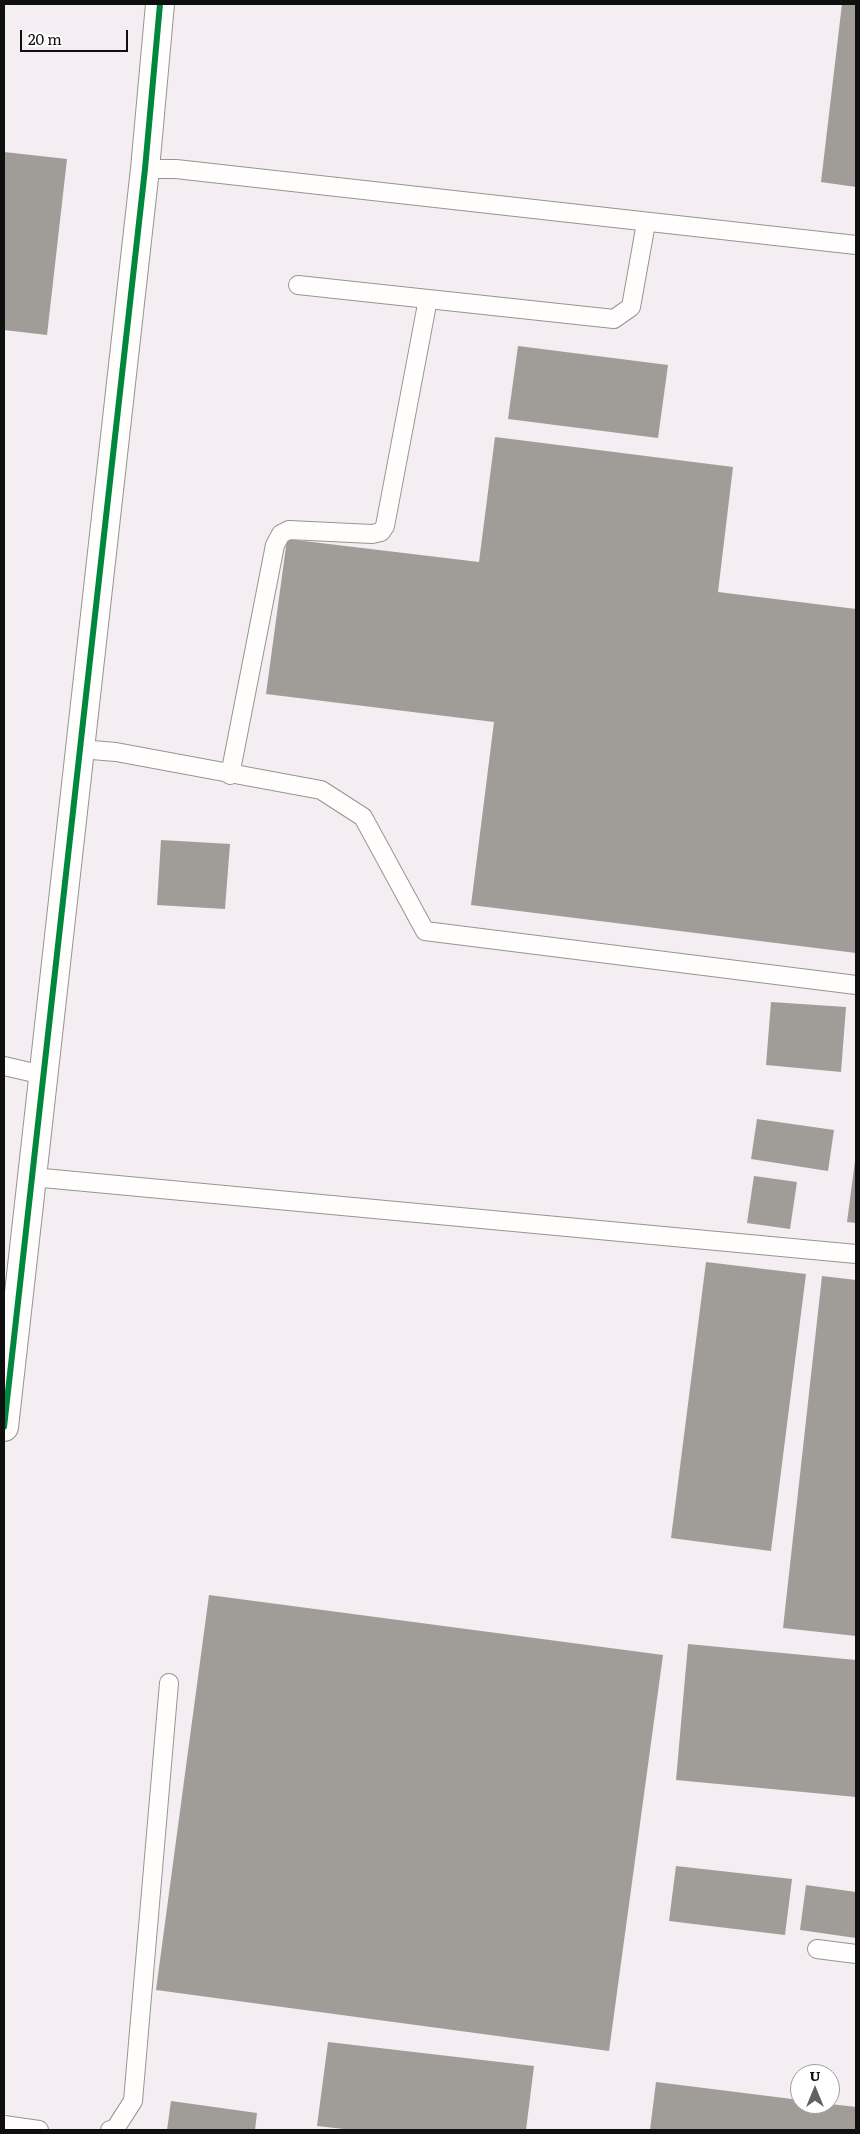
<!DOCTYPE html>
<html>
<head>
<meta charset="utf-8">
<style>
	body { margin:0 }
	#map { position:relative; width:860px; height:2134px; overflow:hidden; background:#fcfaf4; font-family:Literata,serif }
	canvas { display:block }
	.frame { position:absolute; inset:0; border:5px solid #0f0f0f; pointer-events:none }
	.north { position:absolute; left:790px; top:2064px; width:50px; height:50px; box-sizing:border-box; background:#fff; border:1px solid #9f9f9f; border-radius:50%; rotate:0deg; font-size:14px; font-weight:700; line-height:20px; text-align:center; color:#0f0f0f }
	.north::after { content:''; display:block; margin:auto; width:18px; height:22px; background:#62615f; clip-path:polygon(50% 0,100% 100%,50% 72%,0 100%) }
	.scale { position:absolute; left:20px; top:30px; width:108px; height:22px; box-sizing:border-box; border:2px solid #0f0f0f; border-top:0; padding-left:6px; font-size:15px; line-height:18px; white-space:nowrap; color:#0f0f0f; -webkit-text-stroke:4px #fff; paint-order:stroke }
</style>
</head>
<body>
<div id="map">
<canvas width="860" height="2134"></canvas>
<div class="frame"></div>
<div class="north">U</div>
<div class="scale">20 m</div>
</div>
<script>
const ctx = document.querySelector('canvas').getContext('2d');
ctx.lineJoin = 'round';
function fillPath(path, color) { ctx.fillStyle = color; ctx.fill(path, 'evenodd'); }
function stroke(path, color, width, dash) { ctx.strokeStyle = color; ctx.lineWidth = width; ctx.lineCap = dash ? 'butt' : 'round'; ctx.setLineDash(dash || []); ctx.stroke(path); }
fillPath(new Path2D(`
	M4,4h852v2126h-852zM800,2074h30v30h-30z`), '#f4edf1');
fillPath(new Path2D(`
	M842,4h14v183l-35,-5z
	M4,152l63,7 -20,176 -43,-5z
	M518,346l150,19 -10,73 -150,-19z
	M495,437l238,30 -15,125 138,17v344l-385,-48 23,-183 -228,-28 21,-155 192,23z
	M161,840l69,4 -5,65 -68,-4z
	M771,1002l75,5 -5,65 -75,-7z
	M757,1119l77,11 -6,41 -77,-12z
	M855,1161h1v62l-9,-1z
	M754,1176l43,6 -7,47 -43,-6z
	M706,1262l100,12 -35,277 -100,-13z
	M822,1276l34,4v356l-73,-8z
	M209,1595l454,60 -54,396 -453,-61z
	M688,1644l168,16v137l-180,-17z
	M676,1866l116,13 -7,56 -116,-14z
	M806,1885l50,7v46l-56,-8z
	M328,2042l206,24 -8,64h-173l-36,-4z
	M656,2082l144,18v4h30l26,3v23h-206z
	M171,2101l86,12 -2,17h-88z`), '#a09d99');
const service = new Path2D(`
	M145,169h31l680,76
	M298,285l316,34 17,-12 15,-84
	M80,749l36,3 205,38 42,27 62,114 431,54
	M230,775l45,-230 6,-11 8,-4 83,4 9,-2 4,-6 43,-227
	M4,1066l39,9
	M32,1177l824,77
	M817,1949l39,5
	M4,2125l35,5
	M110,2130l5,-1 18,-28 36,-418`);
const minor = new Path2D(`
	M4,1427l141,-1258 15,-165`);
stroke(service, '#969592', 20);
stroke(minor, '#969592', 30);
stroke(service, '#fffefd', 18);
stroke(minor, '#fffefd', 28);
stroke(new Path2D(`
	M4,1427l141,-1258 15,-165`), '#00873e', 6);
</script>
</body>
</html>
